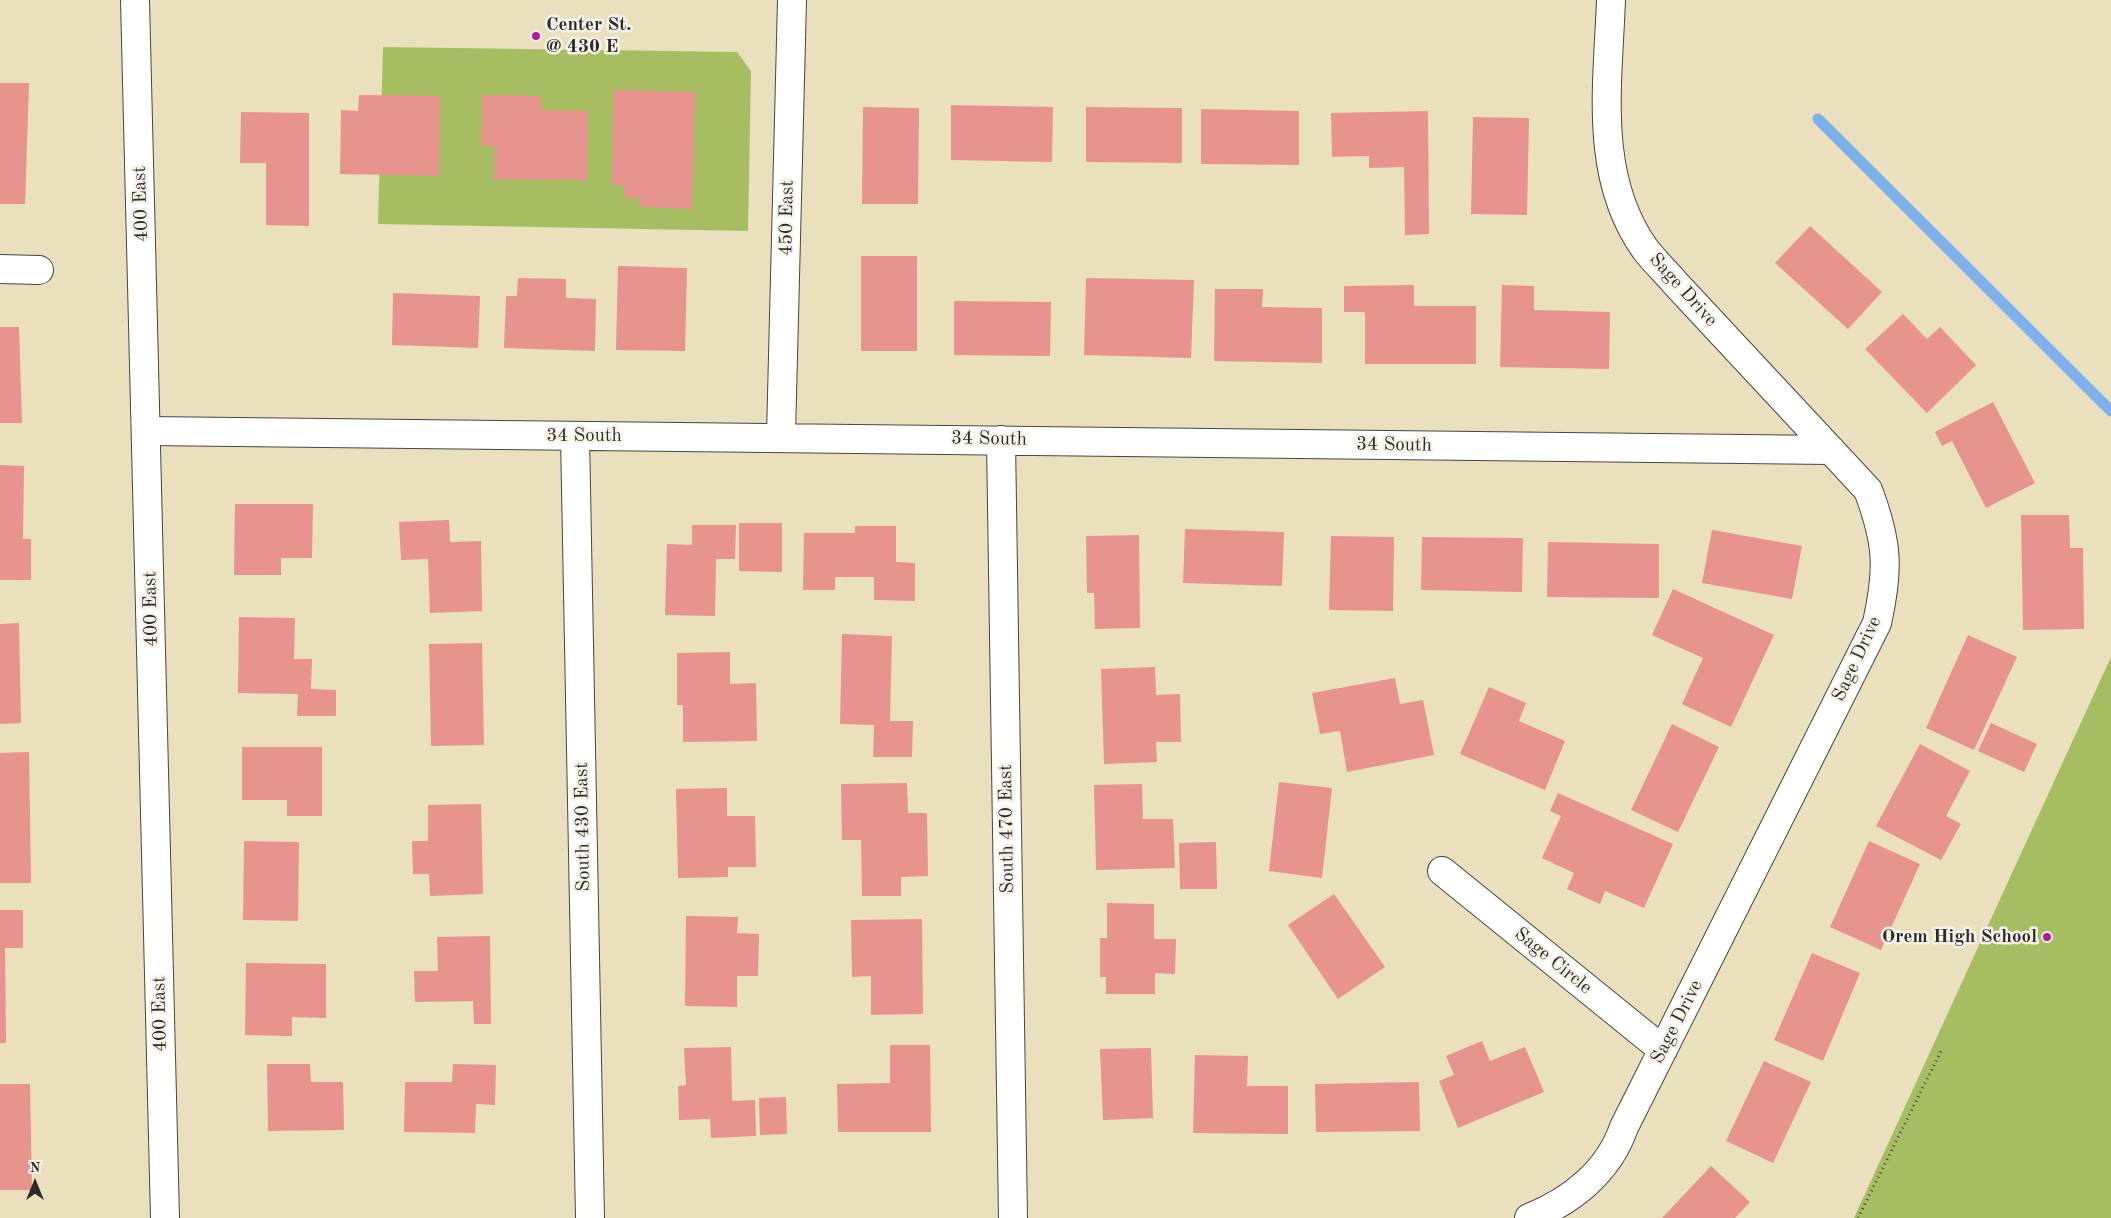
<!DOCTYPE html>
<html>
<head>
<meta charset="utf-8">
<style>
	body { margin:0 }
	#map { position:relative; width:2111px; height:1218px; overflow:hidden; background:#eae0be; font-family:"Old Standard TT",serif }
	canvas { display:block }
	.north { position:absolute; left:10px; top:1158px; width:50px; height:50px; -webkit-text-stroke:4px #f7f3e8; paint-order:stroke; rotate:0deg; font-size:14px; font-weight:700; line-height:20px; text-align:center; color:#2b2b2b }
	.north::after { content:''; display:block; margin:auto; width:18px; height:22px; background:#2b2b2b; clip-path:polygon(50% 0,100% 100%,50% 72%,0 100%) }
</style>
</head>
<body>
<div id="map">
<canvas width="2111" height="1218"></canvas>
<div class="north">N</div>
</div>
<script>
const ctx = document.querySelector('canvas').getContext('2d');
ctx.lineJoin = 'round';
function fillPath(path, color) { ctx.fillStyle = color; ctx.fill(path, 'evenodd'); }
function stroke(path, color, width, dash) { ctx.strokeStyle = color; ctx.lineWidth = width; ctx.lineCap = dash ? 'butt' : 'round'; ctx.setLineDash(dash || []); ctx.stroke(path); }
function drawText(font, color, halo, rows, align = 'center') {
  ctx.font = font + ' "Old Standard TT",serif'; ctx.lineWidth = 5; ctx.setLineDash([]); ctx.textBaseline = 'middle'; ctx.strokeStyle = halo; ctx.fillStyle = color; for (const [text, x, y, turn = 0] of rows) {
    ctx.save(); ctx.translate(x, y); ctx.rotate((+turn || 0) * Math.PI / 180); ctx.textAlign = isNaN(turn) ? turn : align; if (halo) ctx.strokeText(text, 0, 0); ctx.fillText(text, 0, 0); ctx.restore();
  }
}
fillPath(new Path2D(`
	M383,47l354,5 14,19 -3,160 -370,-7z
	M2111,657v561h-257z`), '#a7bd62');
stroke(new Path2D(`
	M1818,119l293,292`), '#7eb1eb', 11);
fillPath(new Path2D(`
	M0,83h29l-4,121h-25z
	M614,90l81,2 -3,117 -52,-2v-9h-16v-13h-12z
	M359,95l81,1 -1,80 -99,-2 1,-64 17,1z
	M482,95l59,1v14l47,1 -1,69 -93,-1 1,-33h-14z
	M951,105l102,2 -1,55 -101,-2z
	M863,107l56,1 -1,96h-56z
	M1086,107l96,1v55l-96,-1z
	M1201,109l98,2v54l-98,-1z
	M1428,111l1,123 -24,1 -1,-68 -35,1v-12l-37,1 -1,-44z
	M241,112l68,1v113l-43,-1v-62h-26z
	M1473,117l56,1 -2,97 -56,-1z
	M1810,226l72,66 -34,37 -73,-66z
	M861,256h56v95h-56z
	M618,266l69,2 -2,83 -69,-1z
	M518,278l48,1v19l30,1 -1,52 -91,-3 2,-52h11z
	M1086,278l108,2 -3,78 -107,-3z
	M1414,285v21h62v58h-111v-52h-21v-26z
	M1502,285l32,1v24l76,2 -1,57 -109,-2z
	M1215,289h48l-1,18 60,1v55l-108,-2z
	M393,293l87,3 -2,52 -86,-3z
	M954,301l97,1 -1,54 -96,-1z
	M1903,314l24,25 13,-12 36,38 -49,48 -62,-64z
	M0,327h19l3,96h-22z
	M1993,402l42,81 -49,25 -34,-67 -10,5 -7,-14z
	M0,465l24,1 -1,73h8v41h-31z
	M235,504h78l-1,54h-31v17h-47z
	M2021,515h48l1,33h13l1,81 -61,1z
	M449,520l1,22 31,-1 1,70 -52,2 -2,-54 -27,1 -2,-38z
	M739,523h43v49l-43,-1z
	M692,525h44l-1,34h-19l-1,57 -50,-1 2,-71 25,1z
	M855,526h41v36l19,1v38l-41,-1v-23h-39v13h-32l1,-57h51z
	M1185,529l99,3 -2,54 -99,-3z
	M1712,530l90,16 -10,53 -90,-16z
	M1139,535l1,93 -45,1 -1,-36h-7l-1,-57z
	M1331,536l63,1 -1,74 -64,-1z
	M1422,537l101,1 -1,54 -101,-2z
	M1548,542l111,2v54l-112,-1z
	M1673,589l101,46 -43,92 -49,-23 21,-46 -51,-23z
	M239,617l56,1 -1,41h18l-1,30 25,1v26h-39l1,-22 -60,-1z
	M19,623l2,100 -21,1v-100z
	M842,634l50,2 -2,85h23l-1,36h-39l1,-32 -34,-1z
	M1968,635l49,22 -43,93 -48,-22z
	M482,643l2,102 -53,1 -2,-102z
	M730,652v32l26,-1 1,58 -74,1v-37h-6v-52z
	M1155,667l1,28 24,-1 1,48h-25l1,20 -53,2 -3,-95z
	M1395,678l5,26 23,-4 11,55 -87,17 -7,-41 -20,3 -8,-41z
	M1489,687l37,16 -7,18 46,20 -20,49 -85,-36z
	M1991,723l46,21 -13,28 -46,-21z
	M1672,724l47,23 -41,85 -47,-22z
	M1920,744l50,27 -24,45 15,8 -20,36 -65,-34z
	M242,747h80v69h-35v-16h-45z
	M29,752l2,131h-31v-130z
	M1279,782l53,6 -10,90 -53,-7z
	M907,783l1,30h19l1,63 -27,1v19h-39l-1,-56h-19l-1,-56z
	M1142,784l1,35h30l2,49 -79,2 -2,-85z
	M727,788v28h28l1,51h-28v10l-50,1 -2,-89z
	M1558,793l115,51 -29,64 -39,-17 -5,13 -33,-15 7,-16 -32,-15 19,-42 -11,-5z
	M481,804l2,90 -53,2 -1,-22h-16l-1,-33h16v-36z
	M244,841l55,1 -1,79 -55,-1z
	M1869,841l51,23 -39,86 -51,-23z
	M1216,842l1,47h-37l-1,-46z
	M1334,894l51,73 -47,32 -50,-74z
	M1107,903l47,1v35h22l-1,35 -20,-1v21h-49v-17h-6v-39h7z
	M0,910h23v38h-18l1,95h-6z
	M686,916l52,1 -1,16 22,1 -1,42h-21v31l-52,-1z
	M922,919l1,95 -52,1v-39l-19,1 -1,-57z
	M490,936l1,88h-17l-1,-23 -58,1 -1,-31h24l-1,-34z
	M1812,953l48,20 -37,88 -49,-21z
	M246,963l80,1v54l-34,-1v19l-47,-1z
	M1482,1041l8,20 35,-14 19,45 -86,36 -19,-47 15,-6 -8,-19z
	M890,1045h40l1,87h-93l-1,-48 53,-1z
	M731,1047l1,54 23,-1 1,36 -45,2 -1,-19 -31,1 -1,-34 8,-1 -2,-37z
	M1151,1048l2,70 -50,2 -3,-71z
	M1195,1055l53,1 -1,30h41v48l-95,-1z
	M1764,1061l47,21 -38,81 -47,-22z
	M267,1064h43l1,18h32l1,48 -76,1z
	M453,1064l43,1 -1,40 -19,-1 -1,29 -71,-1 1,-50h47z
	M1419,1082l1,49 -104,1 -1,-48z
	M0,1084h30l2,106h-32z
	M786,1097l1,37 -27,1 -1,-37z
	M1711,1166l39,36 -15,16h-73z`), '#e7938e');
const street = new Path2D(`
	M0,269l39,1
	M147,431l1684,19
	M575,436l15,782
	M781,436l11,-436
	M1001,440l12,778
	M1442,871l221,179
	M1529,1218c43,-17 80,-47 95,-91l253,-504c12,-54 11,-80 -9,-133l-192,-206c-10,-12 -22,-23 -31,-35 -52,-73 -37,-165 -34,-249`);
const secondary = new Path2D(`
	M135,0l30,1218`);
stroke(street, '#484641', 30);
stroke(secondary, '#484641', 30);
stroke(new Path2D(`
	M1858,1218l83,-167`), '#484641', 3, [1, 4]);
stroke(street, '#fff', 28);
stroke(secondary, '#fff', 28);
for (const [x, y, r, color] of [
	[536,36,5,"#b5179e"],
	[2047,937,5,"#b5179e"]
]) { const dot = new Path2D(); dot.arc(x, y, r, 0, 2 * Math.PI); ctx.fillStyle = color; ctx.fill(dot); stroke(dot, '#f7f3e8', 2); }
drawText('bold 19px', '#2b2b2b', '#f7f3e8', [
	["Center St.",546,25],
	["@ 430 E",546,47],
	["Orem High School",2037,937,"right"]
], 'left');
drawText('19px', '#2b2b2b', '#f7f3e8', [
	["400 East",141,204,-92],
	["450 East",787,218,-89],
	["Sage Drive",1683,290,48],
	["34 South",584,436],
	["34 South",989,439,1],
	["34 South",1394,445,1],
	["400 East",151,609,-91],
	["Sage Drive",1857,659,-65],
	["South 430 East",583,827,-91],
	["South 470 East",1007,829,-91],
	["Sage Circle",1553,961,39],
	["400 East",160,1014,-91],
	["Sage Drive",1677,1022,-63]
]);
</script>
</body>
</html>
